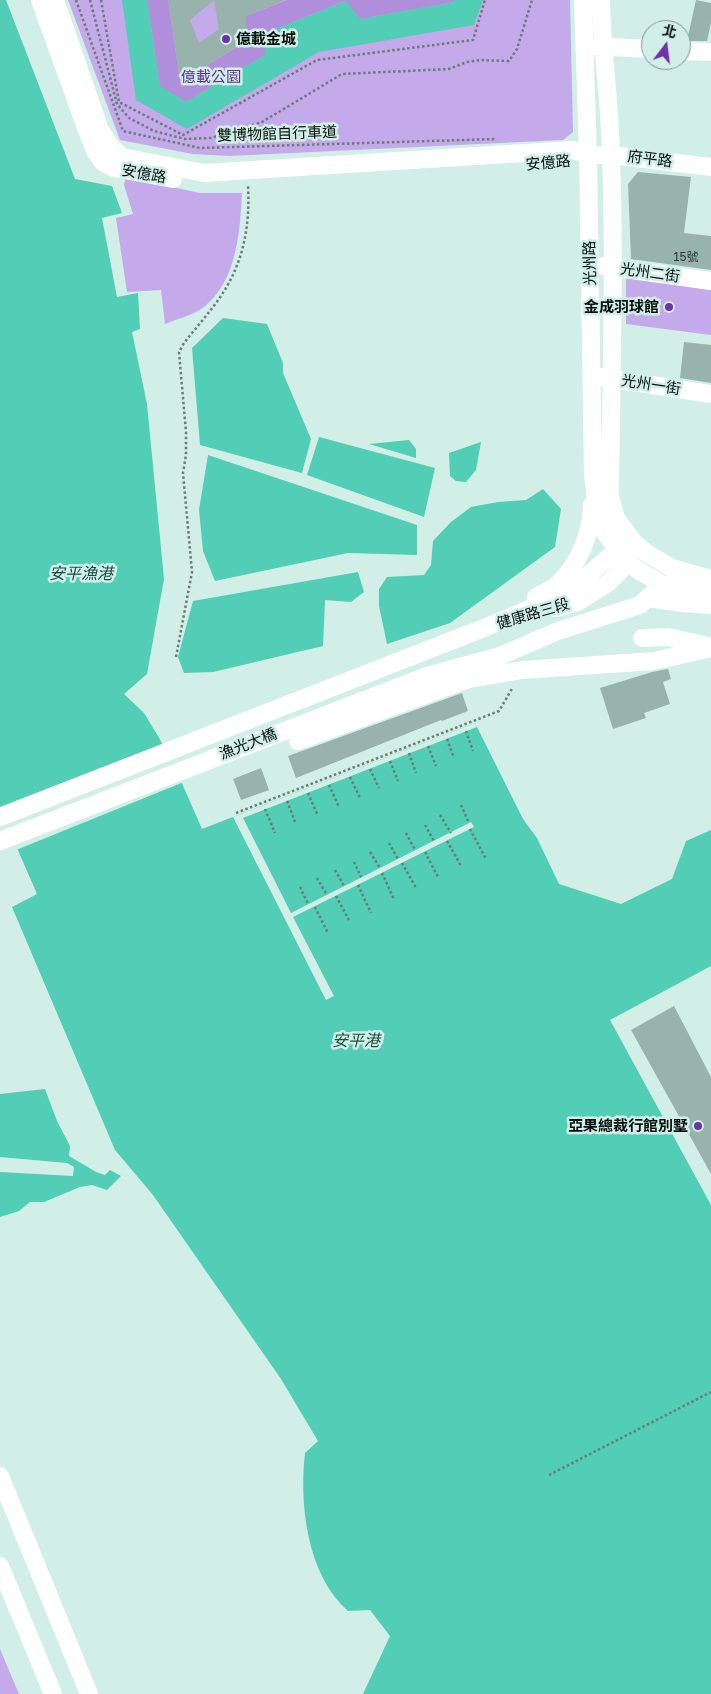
<!DOCTYPE html>
<html>
<head>
<meta charset="utf-8">
<style>
	body { margin:0 }
	#map { position:relative; width:711px; height:1694px; overflow:hidden; background:#d1eee7; font-family:"Golos Text","Noto Sans TC",sans-serif }
	canvas { display:block }
	.north { position:absolute; left:641px; top:20px; width:50px; height:50px; box-sizing:border-box; background:#d1eee7; border:1px solid #809590; border-radius:50%; rotate:15deg; font-size:14px; font-weight:700; line-height:20px; text-align:center; color:#060f0d }
	.north::after { content:''; display:block; margin:auto; width:18px; height:22px; background:#6e32a8; clip-path:polygon(50% 0,100% 100%,50% 72%,0 100%) }
</style>
</head>
<body>
<div id="map">
<canvas width="711" height="1694"></canvas>
<div class="north">北</div>
</div>
<script>
const ctx = document.querySelector('canvas').getContext('2d');
ctx.lineJoin = 'round';
function fillPath(path, color) { ctx.fillStyle = color; ctx.fill(path, 'evenodd'); }
function stroke(path, color, width, dash) { ctx.strokeStyle = color; ctx.lineWidth = width; ctx.lineCap = dash ? 'butt' : 'round'; ctx.setLineDash(dash || []); ctx.stroke(path); }
function drawText(font, color, halo, rows, align = 'center') {
  ctx.font = font + ' "Golos Text","Noto Sans TC",sans-serif'; ctx.lineWidth = 5; ctx.setLineDash([]); ctx.textBaseline = 'middle'; ctx.strokeStyle = halo; ctx.fillStyle = color; for (const [text, x, y, turn = 0] of rows) {
    ctx.save(); ctx.translate(x, y); ctx.rotate((+turn || 0) * Math.PI / 180); ctx.textAlign = isNaN(turn) ? turn : align; if (halo) ctx.strokeText(text, 0, 0); ctx.fillText(text, 0, 0); ctx.restore();
  }
}
fillPath(new Path2D(`
	M68,0h502l3,132 -10,8 -334,16 -36,-2 -73,-14z
	M126,177l74,16h42c-2,38 -5,88 -38,114 -10,8 -27,12 -39,17l-4,-34 -34,2 -11,-74 17,-4 -9,-29z
	M626,277l85,13v45l-85,-11z
	M0,1649l19,45h-19z`), '#c4aaea');
fillPath(new Path2D(`
	M147,0h21l11,74 7,4 60,-36v-26l41,-16h168l-1,2 -94,17 -15,-18 -79,32 -1,22 -79,47 -26,-15z`), '#b08edb');
fillPath(new Path2D(`
	M0,0h6l69,179 37,7 10,27 -20,5 15,79 21,-4 2,36 -8,3 15,72 17,175 -17,95 -23,20 20,19 14,23 16,29 28,64 273,-106 48,96 14,19 22,46 62,20 51,-25 14,-38 25,-11v136l-101,54 101,185v489h-348l27,-58 -20,-26 -22,1c-41,-36 -49,-107 -43,-158l13,-12 -37,-62 -128,-184 -38,-45 -103,-243 25,-13 -37,-85z
	M122,0h25l13,86 26,16 79,-47 1,-22 80,-32 14,18 94,-17 1,-2h28l-9,25 -155,27 -132,77 -51,-29z
	M223,318l44,6 16,39v10l28,66 -9,34 -102,-28 -8,-97z
	M319,437l116,31 -11,49 -117,-42z
	M409,440l7,9v9l-47,-14z
	M481,442l-5,28 -10,12 -10,-1 -6,-5 -1,-23z
	M208,455l209,70v30l-69,-2 -133,28 -12,-30 -4,-41z
	M543,489l18,20 -6,38 -105,76 -63,21 -8,-38v-17l8,-12 37,-2 7,-10 2,-24 18,-19 20,-15 27,-5 28,-2z
	M358,572l6,20 -13,10 -26,-2 -2,46 -110,26 -29,1 -6,-16 15,-56z
	M45,1089l12,32 13,25 -1,10 27,16 9,3 5,-5 11,6 -14,14 -15,-5 -12,2 -36,15h-14l-11,9 -19,6v-45l73,4 1,-9 -7,-4 -67,-6v-63z`), '#52cdb6');
fillPath(new Path2D(`
	M475,723l2,4 -234,91 48,95 180,-91 3,5 -181,90 41,79 -8,4 -93,-183z
	M165,743l19,39 -168,68 -16,-36v-7z`), '#d1eee7');
fillPath(new Path2D(`
	M168,0h117l-39,16v26l-60,36 -7,-4zM214,0l5,29 -20,14 -9,-23z
	M696,0l15,3v20l-4,18h-20z
	M638,172l53,5 -7,56 27,3v34l-80,-11 -3,-75z
	M684,342l27,3v38l-31,-5z
	M668,669l3,10 -8,3 7,22 -26,9 2,5 -33,11 -13,-41 52,-16z
	M462,693l6,18 -26,10 -1,-1 -145,58 -8,-22z
	M261,768l8,22 -28,10 -8,-21z
	M674,1006l37,71v97l-80,-144z`), '#98b3ac');
stroke(new Path2D(`
	M76,0l47,131 77,17 296,-9
	M90,0l27,104 12,14 25,13 31,8 26,-1 51,-16 80,-48 107,-5 18,-7 14,-2 28,1 8,-12 15,-49
	M101,0l18,102 64,33 134,-75 156,-20 12,-40
	M176,657l16,-85 -9,-99 3,-18v-23l-7,-80 5,-9c14,-18 30,-35 42,-55 19,-32 24,-67 22,-103
	M466,731l7,20
	M447,739l7,19
	M428,746l8,20
	M409,753l7,20
	M390,761l8,20
	M370,769l9,19
	M350,777l10,21
	M329,785l10,22
	M308,793l10,23
	M287,801l9,23
	M461,805l8,18
	M265,809l10,24
	M236,813l263,-102 14,-24
	M440,815l11,18
	M425,825l9,16
	M470,829l16,30
	M406,833l9,17
	M447,841l14,25
	M389,843l9,16
	M370,852l10,16
	M425,852l13,25
	M354,862l7,15
	M402,863l14,25
	M335,870l9,16
	M382,873l12,26
	M317,878l10,17
	M358,885l13,28
	M300,887l8,17
	M336,896l14,26
	M315,907l13,26
	M549,1475l162,-83`), '#6a7c78', 2.5, [2.5, 2.5]);
stroke(new Path2D(`
	M40,0l45,125 10,26 8,11 11,6 59,11
	M55,0l45,130 11,17 11,10 82,16 369,-23 15,5h23l100,12
	M583,0l5,155 5,319 4,35 5,20 26,34 13,9 21,12 49,11
	M601,0c1,52 9,103 10,155 4,114 0,228 -1,342l6,21 19,26 13,10 24,14 39,11
	M592,46l59,3
	M681,51l30,1
	M603,266l108,15
	M600,377l111,17
	M536,597c7,-4 15,-7 21,-12 22,-20 34,-51 35,-80
	M648,598l34,5 29,2
	M555,608l23,-6 30,-19 20,-20 4,-10
	M642,638l26,-1 40,9
	M298,741l171,-62 53,-9 132,-9 57,-13
	M0,817l484,-189 84,-35 49,-43 18,-6
	M0,841l427,-165 73,-20 58,-25 82,-26 22,-21
	M0,1476l89,218
	M0,1566l53,128`), '#fff', 18);
for (const [x, y, r, color] of [
	[226,39,5,"#6e32a8"],
	[669,307,5,"#6e32a8"],
	[698,1126,5,"#6e32a8"]
]) { const dot = new Path2D(); dot.arc(x, y, r, 0, 2 * Math.PI); ctx.fillStyle = color; ctx.fill(dot); stroke(dot, '#d1eee7', 2); }
drawText('12px', '#2a3835', null, [
	["15號",686,257]
]);
drawText('bold 15px', '#060f0d', '#d1eee7', [
	["億載金城",236,39,"left"],
	["金成羽球館",659,307],
	["亞果總裁行館別墅",688,1126]
], 'right');
drawText('15px', '#5d318b', '#d1eee7', [
	["億載公園",211,77]
]);
drawText('15px', '#060f0d', '#d1eee7', [
	["雙博物館自行車道",277,134,-2],
	["府平路",650,159,7],
	["安億路",548,163,-5],
	["安億路",144,174,10],
	["光州路",590,263,-91],
	["光州二街",650,273,8],
	["光州一街",651,385,9],
	["健康路三段",533,614,-16],
	["漁光大橋",248,744,-21]
]);
drawText('italic 16px', '#184d43', '#d1eee7', [
	["安平漁港",81,574],
	["安平港",356,1041]
]);
</script>
</body>
</html>
